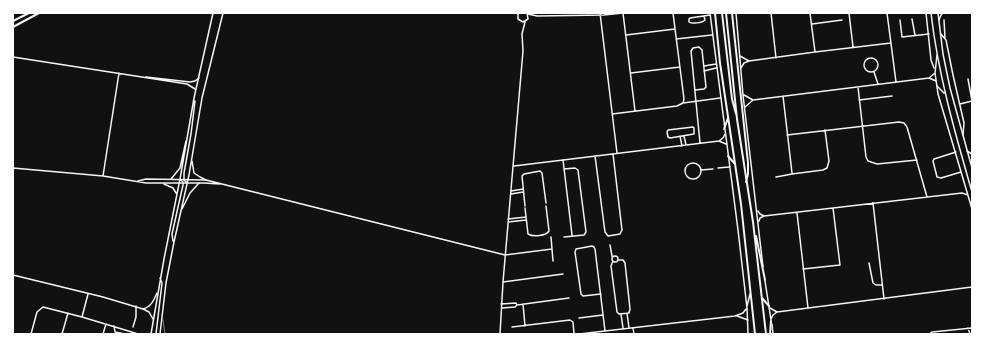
<!DOCTYPE html>
<html>
<head>
<meta charset="utf-8">
<style>
	body { margin:0 }
	#map { position:relative; width:985px; height:347px; overflow:hidden; background:#111; font-family:Lora,serif }
	canvas { display:block }
	.frame { position:absolute; inset:0; border:14px solid #fff; pointer-events:none }
</style>
</head>
<body>
<div id="map">
<canvas width="985" height="347"></canvas>
<div class="frame"></div>
</div>
<script>
const ctx = document.querySelector('canvas').getContext('2d');
ctx.lineJoin = 'round';
function stroke(path, color, width, dash) { ctx.strokeStyle = color; ctx.lineWidth = width; ctx.lineCap = dash ? 'butt' : 'round'; ctx.setLineDash(dash || []); ctx.stroke(path); }
stroke(new Path2D(`
	M163,320l2,14`), '#f5f5f5', 0.5);
stroke(new Path2D(`
	M514,13h1
	M518,13v6l5,3 5,-3 -1,-6
	M600,13l17,140
	M623,13l12,98
	M673,13l11,86 -1,4
	M710,13l28,217 9,78 1,26
	M736,13l7,82 20,172
	M771,13l5,45
	M849,13l4,34
	M887,13l9,69
	M926,13l5,47 3,8
	M528,14l9,2 67,-1 19,-2
	M704,16l1,4c-3,3 -13,4 -16,2v-3l1,-1 20,-3
	M912,19l3,16
	M900,20l2,17 27,-3
	M939,20l2,-5 2,-2
	M944,20l1,18
	M812,24l30,-4
	M941,34l5,6 7,35 11,48 -1,12
	M626,35l49,-6
	M676,39l36,-4
	M815,52l76,-9
	M937,55l-2,18 3,21 34,115
	M740,56l9,5
	M13,57l174,27 8,5
	M864 65a7 7 0 1 1 14 0a7 7 0 1 1-14 0Z
	M704,66l12,-2
	M741,68l3,-5 5,-2 66,-9 -5,-39
	M704,71l12,-3
	M874,72l4,12
	M631,73l49,-6
	M146,77l44,5 5,-1 4,-3
	M929,78l6,-5
	M858,87l8,70 2,4 9,3 40,-4
	M695,90l9,-1 2,-2 -4,-37 -3,-3 -6,1 -2,3 9,92
	M744,95l9,5
	M783,96l9,77
	M859,100l33,-4
	M960,104l12,-3 -4,-22
	M745,107l8,-7 176,-22 7,3
	M612,114l65,-8 6,-3 37,-5
	M693,127l1,1v6l-24,4 -2,-1 -1,-5 1,-2z
	M787,135l112,-13 5,1 3,4 20,70
	M680,136l2,10
	M684,136l2,9
	M719,141l7,3
	M967,151l5,3
	M956,152l-22,7 -1,2 4,16 4,1 20,-6
	M595,156l10,76 3,4 12,-2 2,-4 -9,-76
	M563,160l9,75
	M685 171a8 8 0 1 1 16 0a8 8 0 1 1-16 0Z
	M514,166l205,-25 4,-3 2,-4
	M13,168l90,8 43,7h58l16,1
	M718,168l11,-1
	M701,170l12,-1
	M103,176l16,-103
	M776,177l16,-3 31,-4 4,-2 2,-7 -4,-31
	M138,181l8,-2 60,1 299,75 47,-6
	M511,191l12,-2
	M511,194l12,-2
	M873,203l11,96
	M525,206l-3,-30 2,-2 16,-3 2,2 4,30
	M525,208l3,26c5,3 18,2 21,-3l-3,-25
	M758,211l2,3 4,2 198,-23 6,2
	M797,213l11,95
	M508,219l18,-2
	M759,221l1,-3 4,-2
	M508,222l18,-2
	M551,237l2,24
	M564,237l20,-2 2,-3 -8,-62 -3,-2 -11,1
	M610,245l2,11
	M612 259a3 3 0 1 1 6 0a3 3 0 1 1-6 0Z
	M613,261l-2,5 6,46 2,2 10,-1 1,-4 -5,-46 -2,-3h-5
	M869,263l4,20 3,2h6
	M803,269l37,-4 -7,-57
	M13,275l90,22 40,12 6,3 4,7
	M765,281l6,39
	M503,282l60,-8
	M601,294l-18,2 -2,-2 -6,-42 1,-3 16,-3 2,1 1,2 10,82
	M501,304l15,-1 1,2 -2,2 -13,1
	M523,304l2,22
	M517,305l52,-7
	M747,306l3,-12
	M770,308l7,4 195,-25
	M143,309c8,-2 11,-9 14,-16
	M627,313l2,15
	M621,314l2,14
	M737,316l11,4
	M82,317l6,-23
	M579,318l24,-3
	M771,319l2,-4 4,-3
	M772,324l1,10
	M114,326l1,6 10,2
	M133,327l3,-10v-11
	M512,327l58,-7 3,2 1,12
	M633,328l1,6
	M968,328l2,6
	M31,334l6,-22 6,-5 39,10 53,16 2,1
	M62,334l6,-21
	M103,334l3,-10
	M500,334l3,-52 20,-231 -1,-17 3,-12
	M579,334l156,-18 8,-3 3,-4
	M929,334l3,-2 40,-4`), '#f5f5f5', 1.5);
stroke(new Path2D(`
	M931,13c7,61 24,120 41,179
	M938,13l5,41 7,34 22,80
	M937,86l7,7
	M192,161l2,12 6,4 6,3
	M171,179l9,-11 6,-27
	M187,183l-3,-3v-7l7,-39 4,-33
	M164,184l9,4 3,5
	M182,209l8,-16 9,-10
	M173,241l-1,-7 11,-49v-3l-3,-3
	M151,334l13,-75 16,-80 14,-81 19,-85
	M156,334l6,-51 -2,-5
	M160,334l6,-51 8,-41 15,-67 13,-77 21,-85`), '#f5f5f5', 1.5);
stroke(new Path2D(`
	M13,27l26,-14`), '#f5f5f5', 2);
stroke(new Path2D(`
	M715,13l5,50 21,141 14,130
	M722,13l10,86 4,15
	M726,13l11,106 16,103 13,112
	M724,129l4,-11
	M728,156l7,8
	M756,236l9,44
	M762,298l7,8
	M770,334l1,-13`), '#f5f5f5', 2);
stroke(new Path2D(`
	M732,13l16,150v11l-2,8
	M13,21l16,-8`), '#f5f5f5', 2);
</script>
</body>
</html>
